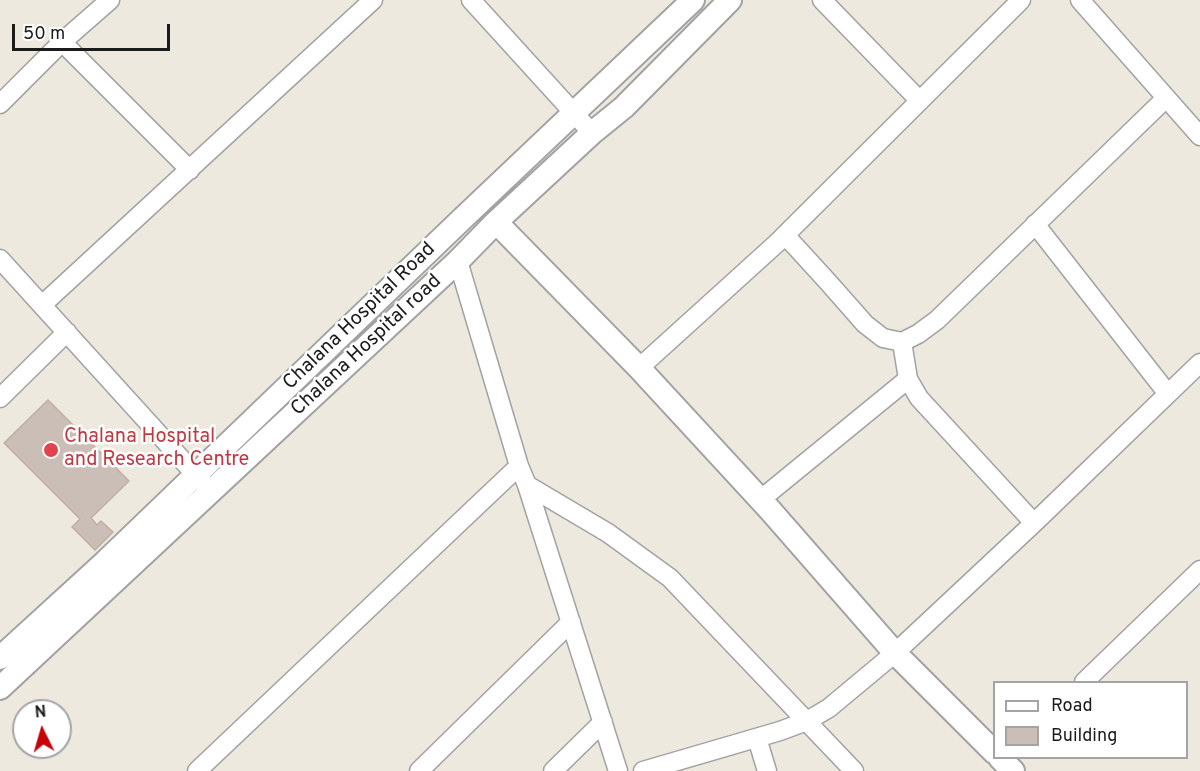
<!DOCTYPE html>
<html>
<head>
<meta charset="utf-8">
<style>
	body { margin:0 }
	#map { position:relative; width:1200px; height:771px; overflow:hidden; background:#eee9df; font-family:Overpass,sans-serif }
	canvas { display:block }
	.legend { position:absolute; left:993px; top:681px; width:195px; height:78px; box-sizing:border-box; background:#fff; border:2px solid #a4a4a4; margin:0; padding:8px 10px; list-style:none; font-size:18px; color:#1b1b1b }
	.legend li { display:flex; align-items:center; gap:12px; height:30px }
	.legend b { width:30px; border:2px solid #a4a4a4 }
	.north { position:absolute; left:12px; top:699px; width:60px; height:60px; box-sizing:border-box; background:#fff; border:2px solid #a4a4a4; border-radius:50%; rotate:355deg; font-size:16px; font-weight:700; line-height:24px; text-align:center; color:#1b1b1b }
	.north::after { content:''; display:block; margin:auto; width:21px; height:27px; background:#c60006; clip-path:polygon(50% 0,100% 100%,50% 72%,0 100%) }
	.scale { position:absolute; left:12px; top:24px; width:158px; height:27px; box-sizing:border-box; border:3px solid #1b1b1b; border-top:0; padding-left:8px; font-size:18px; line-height:21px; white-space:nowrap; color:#1b1b1b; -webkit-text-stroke:4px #fff; paint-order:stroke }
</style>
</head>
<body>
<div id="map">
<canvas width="1200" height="771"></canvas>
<ul class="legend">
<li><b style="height:8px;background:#fff"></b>Road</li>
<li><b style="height:16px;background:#cabeb6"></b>Building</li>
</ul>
<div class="north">N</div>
<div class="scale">50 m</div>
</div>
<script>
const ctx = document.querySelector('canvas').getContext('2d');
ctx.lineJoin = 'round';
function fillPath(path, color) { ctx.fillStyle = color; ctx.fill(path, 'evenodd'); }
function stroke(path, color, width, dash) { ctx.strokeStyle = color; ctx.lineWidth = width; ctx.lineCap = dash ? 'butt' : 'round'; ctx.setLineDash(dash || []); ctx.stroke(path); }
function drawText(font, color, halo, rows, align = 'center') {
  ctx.font = font + ' Overpass,sans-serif'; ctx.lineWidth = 5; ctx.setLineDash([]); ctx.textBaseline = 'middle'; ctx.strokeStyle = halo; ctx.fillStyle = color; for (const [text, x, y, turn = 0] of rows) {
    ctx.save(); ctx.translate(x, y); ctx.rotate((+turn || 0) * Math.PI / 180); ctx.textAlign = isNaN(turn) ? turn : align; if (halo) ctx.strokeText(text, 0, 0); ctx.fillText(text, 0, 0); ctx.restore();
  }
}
const building = new Path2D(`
	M48,400l81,81 -38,37 6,7 4,-4 12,11 -18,18 -23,-23 8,-8 -76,-76z`);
fillPath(building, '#cabeb6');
stroke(building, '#c0aea1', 1.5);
const minor = new Path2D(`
	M471,0l121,133
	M822,0l98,101
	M1080,0l120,136
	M62,42l128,128
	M0,104l62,-62 48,-42
	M1035,224l133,170
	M785,235l43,47 37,42 18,14 19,4 16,-8 19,-14 229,-222
	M0,259l204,225
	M458,261l61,205 8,19 91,286
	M42,305l331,-305
	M902,342l6,37 11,19 115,125
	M639,368l138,-125 244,-243
	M0,398l67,-66
	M527,485l81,48 62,45 184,193
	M760,500l148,-121
	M1084,682l116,-112
	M757,738l10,33
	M197,771l322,-305
	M419,771l152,-149
	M553,771l50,-49
	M643,771l137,-40 27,-10 22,-13 66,-55 139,-130 166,-160`);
const tertiary = new Path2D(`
	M496,222l143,146 131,142 125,143 99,99
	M0,658l105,-96 356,-342 232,-220
	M0,688l458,-427 38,-39 96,-89 32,-26 106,-107
	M1000,758l13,13`);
stroke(minor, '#a2a2a2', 21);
stroke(tertiary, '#a2a2a2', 26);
stroke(minor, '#fff', 18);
stroke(tertiary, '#fff', 22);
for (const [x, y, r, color] of [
	[51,450,8,"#e0444e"]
]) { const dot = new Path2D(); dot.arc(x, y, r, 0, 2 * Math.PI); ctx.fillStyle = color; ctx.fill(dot); stroke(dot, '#fff', 2); }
drawText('20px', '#1b1b1b', '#fff', [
	["Chalana Hospital Road",360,317,-44],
	["Chalana Hospital road",367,346,-43]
]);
drawText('20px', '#be3a42', '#fff', [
	["Chalana Hospital",64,438],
	["and Research Centre",64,461]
], 'left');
</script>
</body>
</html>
